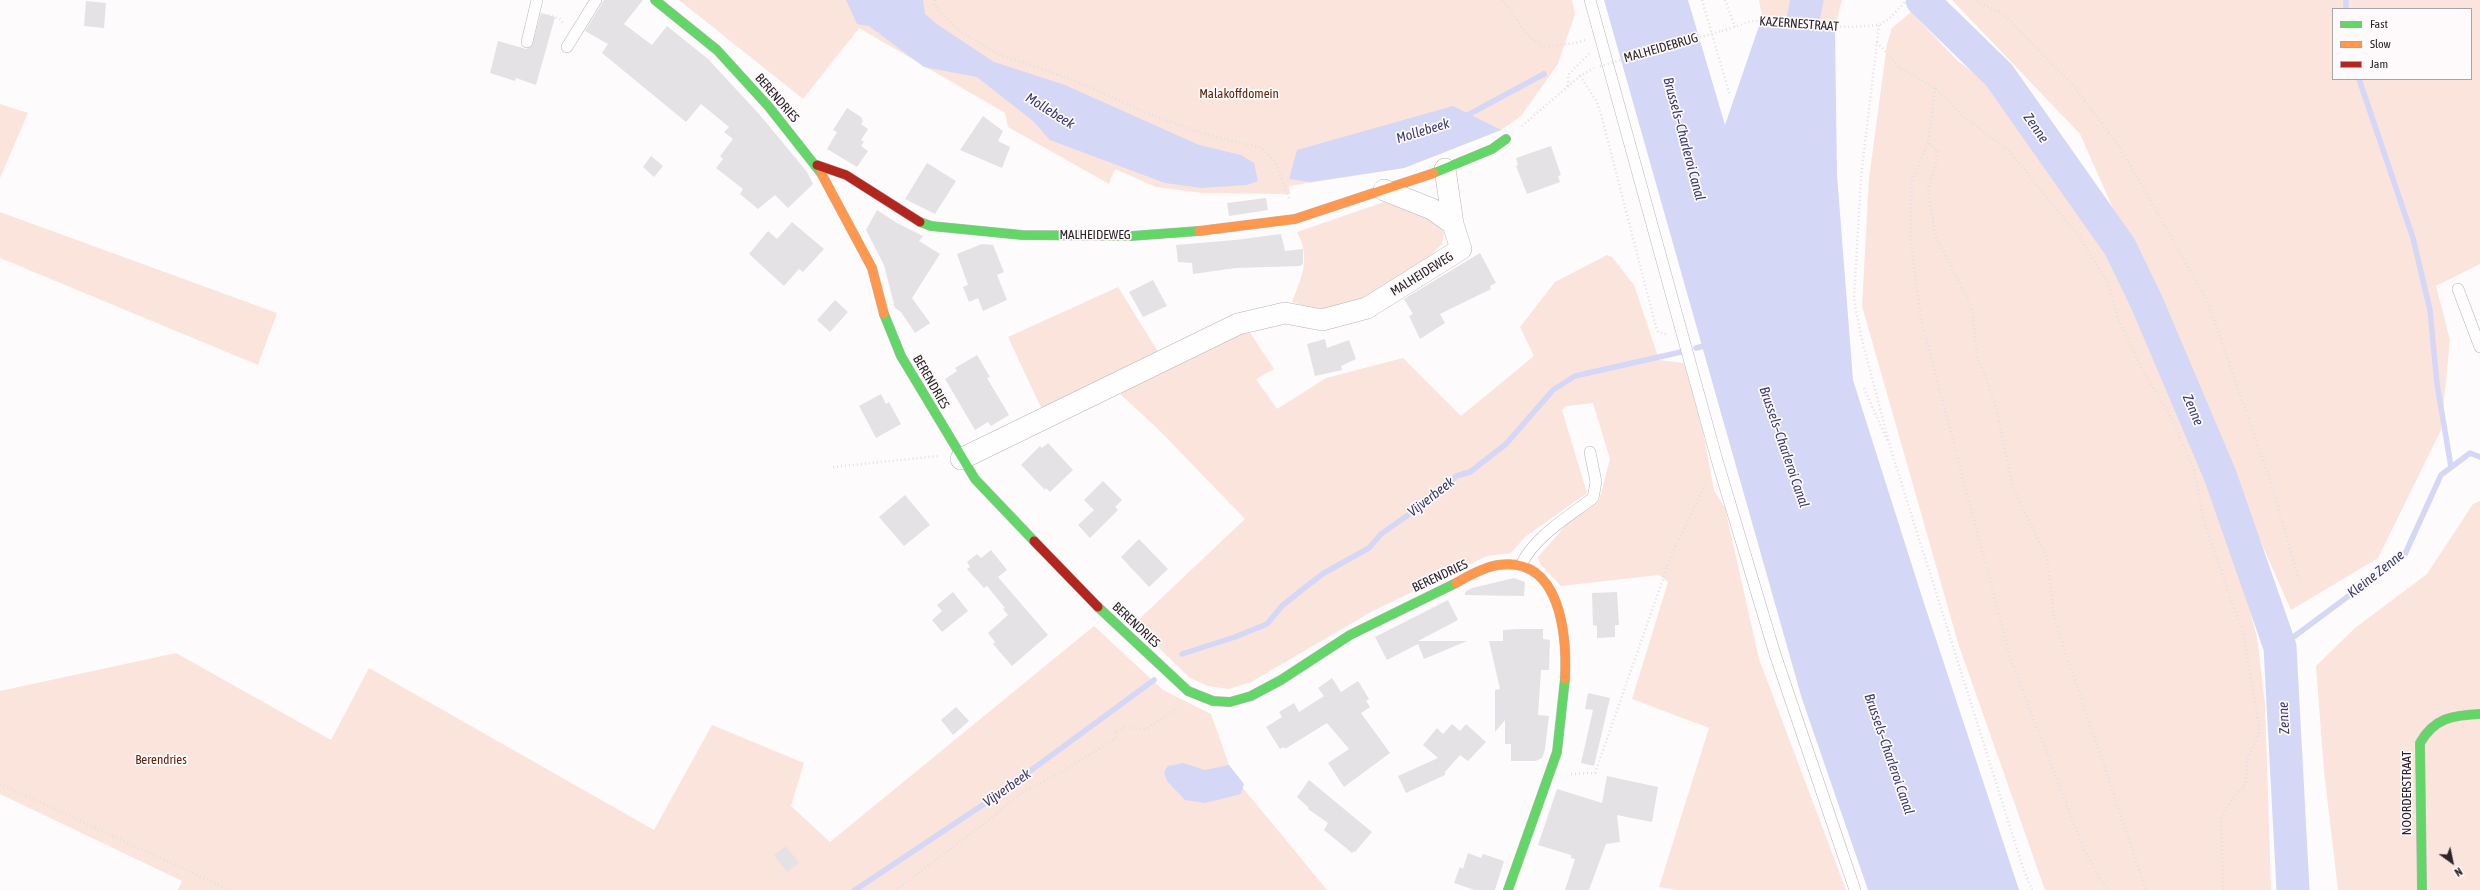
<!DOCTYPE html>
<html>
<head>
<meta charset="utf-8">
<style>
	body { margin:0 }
	#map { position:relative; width:2480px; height:890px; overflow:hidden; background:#fdfbfc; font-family:"Asap Condensed",sans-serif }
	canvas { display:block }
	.legend { position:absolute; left:2332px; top:8px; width:140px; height:72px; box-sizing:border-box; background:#fefafc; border:1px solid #aaa4a8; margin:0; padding:5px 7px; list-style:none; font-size:12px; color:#2b2429 }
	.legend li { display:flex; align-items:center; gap:8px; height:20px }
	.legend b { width:20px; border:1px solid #aaa4a8 }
	.north { position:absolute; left:2432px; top:842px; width:40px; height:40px; -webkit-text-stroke:3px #fefafc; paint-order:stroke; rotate:147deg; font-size:11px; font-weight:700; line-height:16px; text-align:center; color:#2b2429 }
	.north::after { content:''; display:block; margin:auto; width:14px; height:18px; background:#2b2429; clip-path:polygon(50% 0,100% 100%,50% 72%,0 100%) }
</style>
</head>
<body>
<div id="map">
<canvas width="2480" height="890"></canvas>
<ul class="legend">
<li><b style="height:5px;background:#63d668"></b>Fast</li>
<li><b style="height:5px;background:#ff974d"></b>Slow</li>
<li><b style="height:5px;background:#b3261e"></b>Jam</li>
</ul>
<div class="north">N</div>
</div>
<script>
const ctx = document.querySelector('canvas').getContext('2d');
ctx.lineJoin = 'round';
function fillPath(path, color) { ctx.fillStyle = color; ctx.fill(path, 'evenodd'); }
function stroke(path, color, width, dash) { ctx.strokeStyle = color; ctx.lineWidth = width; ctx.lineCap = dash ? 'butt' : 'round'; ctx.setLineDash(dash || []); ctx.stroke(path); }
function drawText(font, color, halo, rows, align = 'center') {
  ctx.font = font + ' "Asap Condensed",sans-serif'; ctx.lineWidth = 3.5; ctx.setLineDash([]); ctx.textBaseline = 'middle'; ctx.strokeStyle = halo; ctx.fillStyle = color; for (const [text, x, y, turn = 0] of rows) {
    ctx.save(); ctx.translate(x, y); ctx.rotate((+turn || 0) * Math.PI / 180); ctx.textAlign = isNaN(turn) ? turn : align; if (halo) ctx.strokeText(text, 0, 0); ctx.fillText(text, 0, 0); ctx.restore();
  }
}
fillPath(new Path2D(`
	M679,0h893l3,14 -17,50 -37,52 -20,14 -97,38 -115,18 1,8 -88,-1 -46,-6 -41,-18 -6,15 -101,-57 -3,-14 -146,-85 -56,71z
	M1759,0h83l-6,23 -74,-6z
	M1952,0h528v264l-44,22 14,54 -9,90 -63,128 -87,52 -211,-476zM2333,9h138v70h-138z
	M1911,12l47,49 29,22 111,151 52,89 78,208 29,106 8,67 6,186h-226l-87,-247 -96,-337 7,-127 18,-135 5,-16z
	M0,104l28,9 -28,65z
	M1384,202l44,13 16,17 -2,12 -18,18 -67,45 -33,5 -32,-10c10,-26 19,-44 5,-70z
	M0,212l277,101 -19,52 -258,-107z
	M1607,255l5,2 22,28 25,75 25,3 19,69 11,58 11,18 34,151 87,231h-168l-19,-3 50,-159 -77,-29 36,-117 -9,-7 -98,11 -21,-22 -2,-7 29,-33 32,-23 11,-42 -17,-56 -26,3 -5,4 25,83 -62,44 -14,16 -24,3 -116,56 -120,70 -22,7 -21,-3 -18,-8 -56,-54 111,-105 -88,-91 -37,-34 50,-29 77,-37 27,41 -18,10 21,30 49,-31 77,-20 58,58 73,-60 -14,-29 35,-45z
	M1118,287l42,68 -117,57 -35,-75z
	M2480,501v389h-142l-14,-119 -8,-105 39,-38 72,-54 46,-70z
	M1094,626l69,64 48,24 22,62 94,114h-1149l4,-9 -182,-87v-103l176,-38 155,87 38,-72 285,162 58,-105 92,38 -13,43 39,36z`), '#fbe4dc');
fillPath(new Path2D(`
	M846,0h77l2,14 13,11 56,37 71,23 134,60 42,10 13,8 4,18 -11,4 -46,3 -36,-5 -115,-43 -17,-19 -56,-44 -53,-10 -55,-41 -12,-2z
	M1604,0h84l37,125 34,-99 76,4 2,145 16,205 70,220 96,290h-151l-66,-191z
	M1453,106l48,24 -97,38 -93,14 -22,-3 8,-29z
	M1183,763l22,7 24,-5 15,19 -3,10 -36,9 -20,-3 -18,-19 -3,-9 4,-6z`), '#d4d7f6');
stroke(new Path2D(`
	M2346,0v9
	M2359,79l54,159 17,72 7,74 14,83
	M1464,117l80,-43
	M1696,348l12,-3
	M2280,647l125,-93 36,-79 29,-22 10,4
	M1182,654l53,-17 32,-13 15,-18 21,-17 21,-16 45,-25 12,-14 64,-45 11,-13 14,-4 36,-28 47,-54 22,-14 106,-24
	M855,890l141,-94 158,-116`), '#d4d7f6', 5.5);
stroke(new Path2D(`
	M1922,0l77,75 121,172 27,56 73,172 60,172 13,243
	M1803,20l4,-20`), '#d4d7f6', 33);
fillPath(new Path2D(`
	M604,0h39l-19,24 28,21 15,-19 41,33 52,56 47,57 6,12 -25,24 -13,-13 -17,14 -18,-15 3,-5 -27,-21 7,-9 -3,-3 13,-17 -9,-7 5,-5 -28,-23 -15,18 -84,-69 6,-9 -23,-13z
	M86,1l20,2 -2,25 -20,-2z
	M541,13l14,4 -19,68 -20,-7 -1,3 -25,-8 8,-32 28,8 6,-3z
	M847,108l14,9 2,4 -2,3 7,5 -7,11 3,2 -3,4 7,5 -11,16 -30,-18 10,-17 -4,-2z
	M983,116l20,15 -5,10 12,6 -8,21 -42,-18z
	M1551,146l10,29 -3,1 2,6 -33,12 -11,-28 2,-1 -2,-7z
	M651,156l12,10 -9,11 -11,-10z
	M927,163l29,18 -21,33 -30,-15z
	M1266,198l2,12 -39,6 -2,-13z
	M877,210l20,13 26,13 -4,5 21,13 -28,44 18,25 -15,10 -14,-21 -6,-4 -11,-43 -18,-35z
	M792,222l32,27 -21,23 -4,-3 -15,17 -35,-32 19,-23 9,8z
	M1281,234l4,17 18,-2v15l-3,2 -64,2 -43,6 -1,-11 -14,-1 -2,-17 59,-5z
	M982,244l11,1 11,27 -7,3 10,25 -24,11 -5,-13 -9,4 -6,-15 5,-2 -11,-31z
	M1480,253l16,30 -6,3 1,3 -51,25 5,9 -25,16 -11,-23 4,-2 -9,-15z
	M1153,280l14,26 -24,11 -14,-25z
	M835,300l13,12 -18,20 -13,-12z
	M1325,339l2,9 22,-8 7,19 -15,7 1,4 -27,6 -8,-32z
	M977,355l13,22 -3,1 22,37 -18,11 -3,-4 -13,8 -30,-51 12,-8 -2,-3z
	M881,394l5,10 3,-2 12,22 -25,14 -17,-32z
	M1048,443l25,27 -23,22 -4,-4 -1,2 -24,-25 19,-19 2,2z
	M1103,481l19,19 -7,7 3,3 -28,28 -12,-13 16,-15 -10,-10z
	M905,495l25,30 -26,21 -25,-29z
	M1139,539l29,30 -19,18 -28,-30z
	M991,550l16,20 -9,7 50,58 -36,31 -19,-22 2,-2 -7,-9 20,-18 -5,-6 2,-1 -18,-22 -3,2 -17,-19 3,-2 -3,-5 10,-8 4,4z
	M1514,578l11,4 -1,14 -59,-1v-3l7,-4z
	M953,592l15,19 -26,21 -10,-12 10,-9 -5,-6z
	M1617,592l2,33h-4v12l-18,1v-12l-4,-1 -1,-32z
	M1448,600l10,20 -40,21h49l-43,18 -6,-15 -31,16 -12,-23z
	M1517,629h26v10l7,1 -1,30h-8l-3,45 11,1 -4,33 -3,9 -6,3h-25v-17h-6v-24l-10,12v-42l5,-1 -11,-48h14v-11z
	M1332,678l9,14 17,-11 11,18 -3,2 4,6 -9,6 29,40 -46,34 -16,-24 21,-14 -22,-26 -42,26 -1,-2 -4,2 -14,-22 16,-10 -3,-5 15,-9 5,9 25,-16 -6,-8z
	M1588,693l22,5 -16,68 -13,-3 12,-53 -8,-1z
	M956,707l13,14 -16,14 -12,-15z
	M1452,724l8,7 6,-7 20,18 -18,19 -8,-6 -15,17v3l-39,18 -8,-17 40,-18 -15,-13 14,-17 6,6z
	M1607,776l51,11 -6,35 -35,-7 3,27 -14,2 -17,46h-24l10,-31 -4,-1v-3l-33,-10 19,-56 45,14z
	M1309,780l63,52 -17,20 -1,-1 -2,2 -28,-23 4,-7 -20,-14 1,-1 -12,-11z
	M786,846l13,17 -12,9 -13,-17z
	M1468,853l13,5 2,-4 21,7 -9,29h-20l-21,-7 6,-16 3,2z`), '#e4e2e5');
const lane = new Path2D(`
	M1590,0l127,460 58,194 80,236
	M527,42l10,-42
	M567,47l29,-47
	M2458,289l22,58
	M1521,565c13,-28 47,-48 72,-67l3,-16 -6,-30`);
const street = new Path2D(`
	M1384,190l48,19 21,15
	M961,459l277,-135 47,-11 37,7 45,-12 94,-59 -8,-25 -8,-55`);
const fast = new Path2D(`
	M655,0l62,50 52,57 52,66
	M1434,173l58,-24 14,-10
	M920,222l11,4 91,9 109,1 68,-5
	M884,314l17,42 74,123 59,62
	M1098,607l90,84 25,10 17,1 21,-6 30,-16 69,-45 106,-52
	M1508,890l49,-138 8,-73
	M2422,890l-2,-147c14,-25 33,-28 60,-29`);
const slow = new Path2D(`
	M821,173l51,95 12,46
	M1199,231l96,-12 139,-46
	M1456,583c12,-7 28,-16 42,-18 63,-10 69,71 67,114`);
const jam = new Path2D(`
	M817,165l29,10 74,47
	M1034,541l64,66`);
stroke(lane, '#b8b4b6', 12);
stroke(street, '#b8b4b6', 22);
stroke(fast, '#b8b4b6', 10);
stroke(slow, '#b8b4b6', 10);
stroke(jam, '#b8b4b6', 10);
stroke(new Path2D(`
	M935,0l-1,5 23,24 41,25 73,25 78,35 56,20 57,14 13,14 15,39
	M1503,0l22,32 18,15 33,-4 9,-3
	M1702,0l28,96
	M1725,0l10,27
	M1973,0l29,13 71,72 46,61 88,154 62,177 31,106
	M548,15l12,4 4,5
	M1879,25l-18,152 -4,70 -3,52 7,37 30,114 132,418 9,22
	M1722,31l30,-10 96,6 31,-2 10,-6 18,-19
	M1877,42l22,25 36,21 27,27 47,36 71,87 28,45 10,35 24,51 29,48 23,53 11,55 38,108 17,98 -13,29 -1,24 -14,15 -11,18 2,73
	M1580,76l17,26 5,16 54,209 2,5 10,3
	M1568,86v-11l21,-21
	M1935,88l-7,55 9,7 -1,14 -8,26 7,45 37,73 5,47 19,52 17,81 34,70 7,60 92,272
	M1522,126l58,-50 14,-8
	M1928,143l-16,37 -2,55 11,85 90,340 73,190 23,40
	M1864,388l24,54
	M833,467l105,-11
	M1571,774l24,-1 76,-217 36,-75
	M0,784l230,106
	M896,890l94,-71 32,-27 40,-20 54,-34 -1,-6 9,-4 22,1 31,-21`), '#e1e1e1', 2.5, [1, 3]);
stroke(lane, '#fffeff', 11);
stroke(street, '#fffeff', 21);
stroke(fast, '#63d668', 9);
stroke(slow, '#ff974d', 9);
stroke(jam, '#b3261e', 9);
stroke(new Path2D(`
	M1600,66l122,-35`), '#e1e1e1', 2.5, [1, 3]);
drawText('13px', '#2b2429', '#fefafc', [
	["KAZERNESTRAAT",1799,24,4],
	["MALHEIDEBRUG",1661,48,-16],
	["BERENDRIES",777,98,49],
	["MALHEIDEWEG",1095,235],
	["MALHEIDEWEG",1422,274,-32],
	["BERENDRIES",931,382,60],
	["BERENDRIES",1440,576,-25],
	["BERENDRIES",1136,625,43],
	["NOORDERSTRAAT",2407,793,-90]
]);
drawText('13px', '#5e2508', '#fefafc', [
	["Malakoffdomein",1239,94],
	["Berendries",161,760]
]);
drawText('italic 14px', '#383a70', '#fefafc', [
	["Mollebeek",1050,111,32],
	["Zenne",2036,128,55],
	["Mollebeek",1423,131,-17],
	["Brussels–Charleroi Canal",1684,139,75],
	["Zenne",2193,410,67],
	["Brussels–Charleroi Canal",1784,447,71],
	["Vijverbeek",1431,497,-38],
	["Kleine Zenne",2376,574,-38],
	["Zenne",2284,718,-93],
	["Brussels–Charleroi Canal",1889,754,71],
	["Vijverbeek",1007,788,-35]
]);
</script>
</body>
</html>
